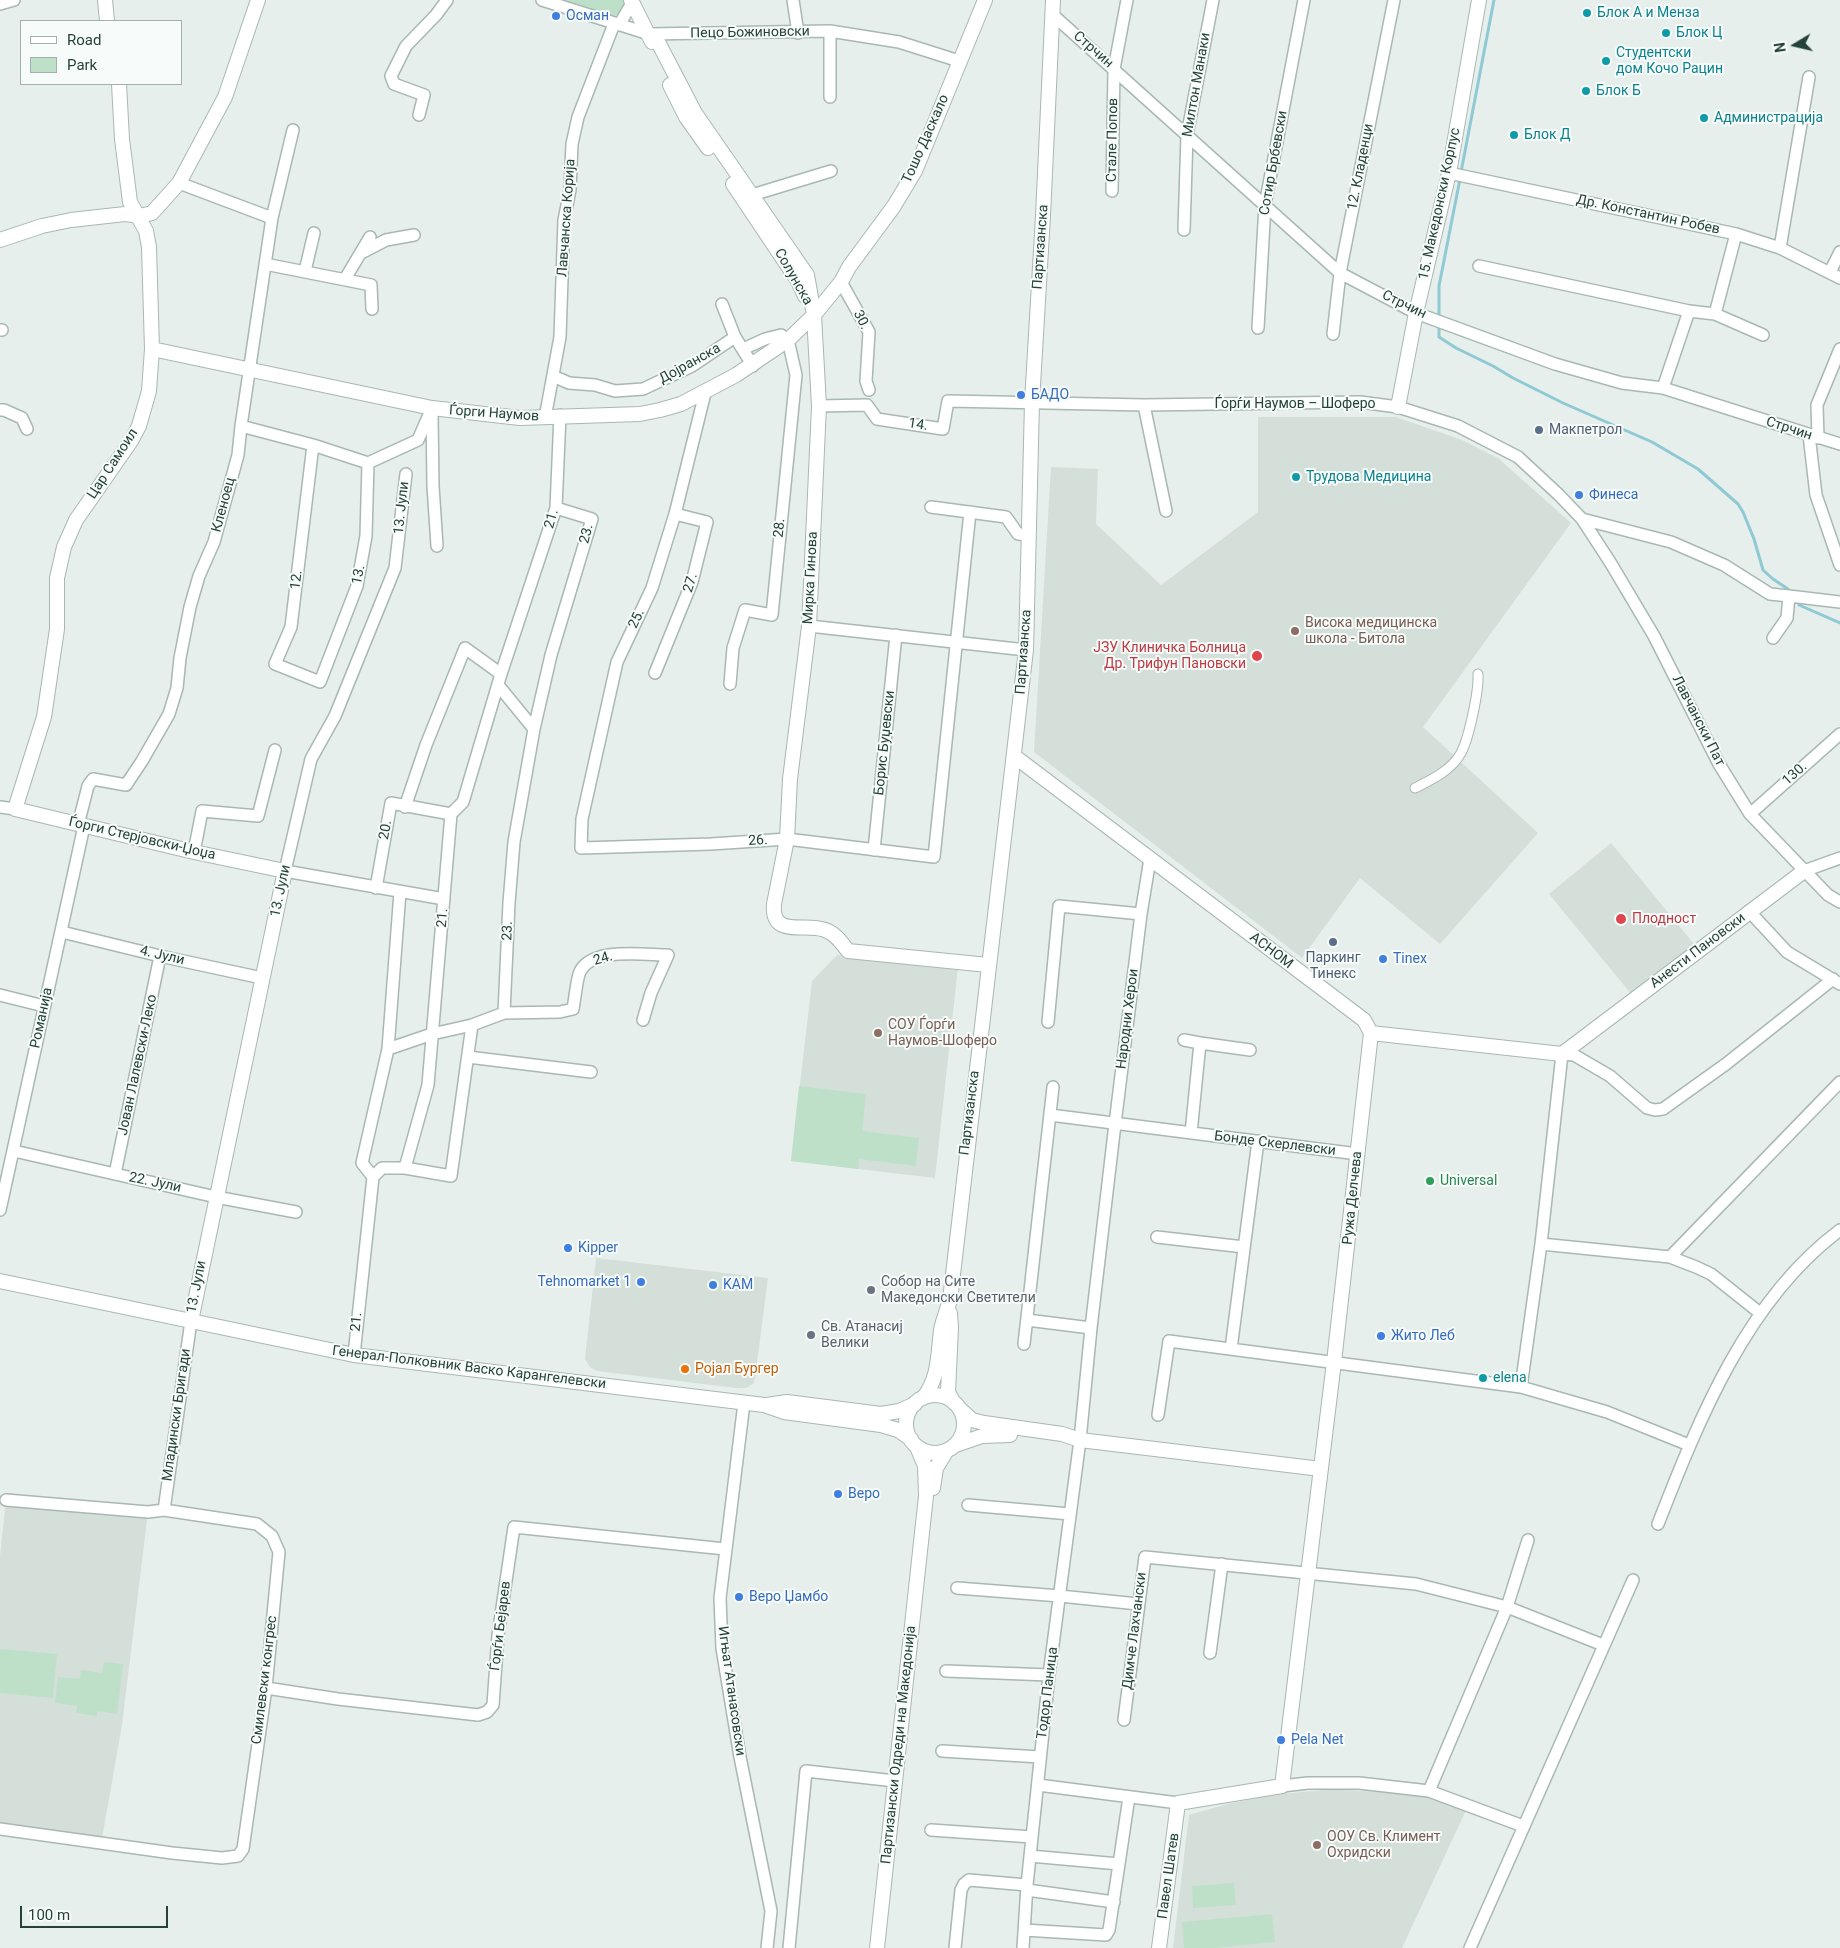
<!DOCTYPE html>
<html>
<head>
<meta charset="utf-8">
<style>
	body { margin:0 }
	#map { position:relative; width:1840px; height:1948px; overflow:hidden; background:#e6efeb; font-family:Roboto,sans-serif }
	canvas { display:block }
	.legend { position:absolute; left:20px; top:20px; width:162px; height:65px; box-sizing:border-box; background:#f7fbf9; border:1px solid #a3b1ad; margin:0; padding:6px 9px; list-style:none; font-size:15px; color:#24423a }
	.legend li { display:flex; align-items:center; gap:10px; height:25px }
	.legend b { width:25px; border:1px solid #a3b1ad }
	.north { position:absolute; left:1770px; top:20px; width:50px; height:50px; -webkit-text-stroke:4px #f7fbf9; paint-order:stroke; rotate:261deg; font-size:14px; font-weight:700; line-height:20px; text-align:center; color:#24423a }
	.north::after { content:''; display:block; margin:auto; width:18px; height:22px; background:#24423a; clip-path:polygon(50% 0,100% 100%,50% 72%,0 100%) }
	.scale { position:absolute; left:20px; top:1906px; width:148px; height:22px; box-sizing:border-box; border:2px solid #24423a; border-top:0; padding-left:6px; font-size:15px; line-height:18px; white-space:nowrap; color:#24423a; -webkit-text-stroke:4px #f7fbf9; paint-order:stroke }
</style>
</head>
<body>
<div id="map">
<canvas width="1840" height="1948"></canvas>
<ul class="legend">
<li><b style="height:6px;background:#fff"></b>Road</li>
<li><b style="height:14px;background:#bfe0c8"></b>Park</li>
</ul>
<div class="north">N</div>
<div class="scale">100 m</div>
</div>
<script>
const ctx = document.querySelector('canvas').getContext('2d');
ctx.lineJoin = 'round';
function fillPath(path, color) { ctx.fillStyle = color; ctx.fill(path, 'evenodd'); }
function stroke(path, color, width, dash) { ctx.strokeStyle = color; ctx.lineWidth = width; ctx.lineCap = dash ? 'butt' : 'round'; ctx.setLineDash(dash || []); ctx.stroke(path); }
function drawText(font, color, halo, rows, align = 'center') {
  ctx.font = font + ' Roboto,sans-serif'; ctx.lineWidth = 4; ctx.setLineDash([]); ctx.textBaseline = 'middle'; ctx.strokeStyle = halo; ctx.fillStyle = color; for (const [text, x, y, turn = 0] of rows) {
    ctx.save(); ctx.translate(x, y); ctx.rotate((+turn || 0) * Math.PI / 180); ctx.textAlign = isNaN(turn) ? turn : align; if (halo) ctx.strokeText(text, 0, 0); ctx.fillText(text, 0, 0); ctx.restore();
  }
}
fillPath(new Path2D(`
	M1258,417h138l66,23 36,18 73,65 -148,204 115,106 -98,111 -80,-66 -58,80 -268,-206 17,-285 47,2 -2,55 65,61 97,-73z
	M1611,843l83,101 -62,51 -83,-101z
	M837,955l121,12 -23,211 -144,-17 21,-180z
	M596,1258l172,20 -13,100 -2,6 -7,4h-10l-139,-17 -7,-4 -5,-8z
	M6,1500l142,12 -26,213 -21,119 -101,-15v-273z
	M1334,1789l89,6 45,11 -66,142h-229l16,-133 42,-12 50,-9z`), '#d4dfda');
fillPath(new Path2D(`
	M553,0h71c1,9 -4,14 -12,17z
	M799,1086l67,8 -4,37 57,7 -3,28 -57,-7 -1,10 -67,-8z
	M0,1649l57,5 -4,44 -53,-5z
	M104,1662l19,2 -6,50 -20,-3v5l-21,-3 1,-7 -22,-3 3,-26 22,2 1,-9 21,3z
	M1234,1883l2,22 -43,3 -1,-22z
	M1272,1914l3,28 -61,6h-30l-2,-26z`), '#bfe0c8');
stroke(new Path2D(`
	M1461,172l33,-172
	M1439,318v-32l21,-107
	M1439,324v13l17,11 37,18 20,12 50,25 89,39 46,27 40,35 5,8 11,27 9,31 10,9 15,10
	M1799,605l41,18`), '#8ec9d4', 3);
const pedestrian = new Path2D(`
	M1415,788c16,-8 37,-18 46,-35 8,-15 18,-62 17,-79`);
const minor = new Path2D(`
	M542,0l107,34 181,-3 69,11 60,19
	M793,0l5,33
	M0,4l14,-4
	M1053,15l287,258 76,40 139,51 67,19 41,5 177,56
	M619,25l13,-22
	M830,31v66
	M419,115l5,-20 -30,-11 -3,-8 15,-30 30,-31 11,-15
	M1449,173l287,61 44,14 60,30
	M179,183l93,35
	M1112,191l2,-122 13,-69
	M752,195l79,-24
	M1184,230l3,-95 26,-135
	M1780,248l29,-171
	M361,253l25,-13 28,-5
	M265,264l106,21 1,24
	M1479,266l210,45 26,3 48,21
	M305,271l9,-38
	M1830,272l10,-20
	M345,279l25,-42
	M841,282l28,50 -3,49 3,9
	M722,304l13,33
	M1715,314l21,-80
	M1258,328l7,-123 39,-205
	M0,330h2
	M1333,334l7,-61 54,-273
	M553,376l16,7 26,2 20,6 28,-2 49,-23 43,-29 18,29
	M1663,388l26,-77
	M705,393l-30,121 -23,74 -35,74 -35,157 -1,29 130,-4 76,-5 147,18 36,-345
	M1144,405l22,106
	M819,406l48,-1 10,14 66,10 5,-28 196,4 216,-3 38,5 60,19 60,31 41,38 23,24 28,43 44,74 65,128 31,50 78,81 12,7
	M0,410h4l18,8 5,11
	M432,413l1,73 4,60
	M545,418l15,-81 4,-117 6,-30 2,-46 6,-27 36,-93
	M241,426l72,19 55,18 50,-23 14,-32
	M1809,435l7,60 24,70
	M1818,438l-1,-33 23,-56
	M313,445l-22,182 -16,37 45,18 37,-96 9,-50 2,-73
	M406,474l-11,94 -60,148 -24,43 -26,112 159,28
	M931,507l75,10 12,17 11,1
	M1582,519l89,23 53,23 46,29 19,2 -2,22 -14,20
	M1789,596l51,6
	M809,626l217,24
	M655,673l37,-91 15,-60 -32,-8
	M730,684l3,-36 12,-38 27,5 24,-240 -8,-35 -7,-5 -16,4 -22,10
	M498,685l36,44
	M0,807l15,2
	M405,807l21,-62 39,-97 36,26
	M1750,814l90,-80
	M78,825l10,-39 5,-7 33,6 16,-24 27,-47 8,-26 3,-30 10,-51 9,-31 15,-34 24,-87 3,-29 31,-208 21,-88
	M874,850l22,-215
	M194,852l8,-41 56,5 17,-66
	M1804,871l36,-13
	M376,888l15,-85 60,11
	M1749,911l38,41 53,32
	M62,932l98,24 102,22
	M0,995l44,11
	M504,1013l5,-110 5,-61 20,-113 17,-74 41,-136 -36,-11
	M1048,1022l11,-116 82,8
	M1184,1040l16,3
	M388,1049l44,-15 40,-9 32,-12 56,-1 13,-3c2,-11 3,-24 6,-35 10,-28 65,-19 89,-19l-17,38 -8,27
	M468,1057l123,15
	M1050,1115l308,39
	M1191,1133l9,-90 50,7
	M14,1151l202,46 80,15
	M405,1168l23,-83 23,-271 12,-12 38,-128 55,-166 4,-93
	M115,1174l45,-218
	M373,1177l-11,-14 26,-114 12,-157
	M0,1210l84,-384
	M1157,1237l87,10
	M1541,1244l129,13 26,10 15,7 49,39
	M1670,1257l170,-175
	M1027,1320l64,8
	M1024,1344l29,-257
	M1231,1349l27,-208
	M354,1355l19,-178 9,-9h23l46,8 21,-151
	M1521,1387l20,-143 21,-190 12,1 36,21 37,32 8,2 8,-1 63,-45 107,-85
	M744,1403l-24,195 2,50 18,109 31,154 -4,37
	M1158,1415l11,-74 352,46 86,25 82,33
	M968,1505l102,9
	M164,1510l27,-189
	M1658,1524c41,-105 89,-225 182,-294
	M957,1588l103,8 78,8
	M1210,1653l12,-89
	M946,1671l103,4
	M266,1688l72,11 140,16 9,-3 6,-7 5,-70 16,-108 211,22
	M1124,1720l21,-163 271,27 91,23 96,38
	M942,1751l98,6
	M1038,1785l140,18
	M1282,1786l26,-3h51l70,8 94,35
	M1429,1791l78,-184 21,-67
	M0,1829l172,24 50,5 16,-2 5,-7 23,-161 13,-136 -7,-16 -15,-12 -93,-14 -16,2 -142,-12
	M931,1830l101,7
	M1030,1856l89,8 10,-67
	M1027,1890l87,12
	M1024,1930l82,5 3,-5 10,-66
	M789,1948l17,-177 89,10
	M955,1948l6,-58 3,-6 5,-4 58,5
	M1023,1948l4,-63 22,-210 31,-235 11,-112 24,-204 26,-210 9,-55
	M1470,1948l163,-368`);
const tertiary = new Path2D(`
	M105,0l2,21
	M631,0l21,42
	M649,34l9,8 37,71 112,162 7,40 5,91 -10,220 -19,153 -3,60 -13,65c-3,35 31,18 51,26 10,3 17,13 23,21l140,14
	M119,84l3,55 8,63 16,29 3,16 3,102 -3,42 -10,35 -8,15 -55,79 -12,27 -7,31v51l-13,88 -29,92 179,43 91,19 -94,450
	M670,85l16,32 22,31
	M733,184l65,97 7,15
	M0,240l42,-14 29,-6 54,-6 15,2 12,-3 27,-30 46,-86 33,-97
	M152,349l280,59 88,10 120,-4 20,-4 21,-6 55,-29 52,-35 26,-25 27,-33 8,-15 45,-61 21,-35 70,-171
	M1398,407l18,-94 33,-140 30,-173
	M1014,756l350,264 7,13
	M1371,1033l191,21 242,-183
	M0,1281l354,74 410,50 20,7 97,13 17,5 13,9
	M950,1313l1,15 -3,64 6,11
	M906 1424a29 29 0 1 1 58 0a29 29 0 1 1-58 0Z
	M923,1398c16,-19 15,-44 18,-68 2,-10 6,-20 9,-30l76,-650 6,-248 11,-186 10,-216
	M767,1405l20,-3 94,12 18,-3 16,-7
	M961,1410l11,10 12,3 78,11 18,6 241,29
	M956,1445l26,-9 28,-1
	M933,1488l3,-20 11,-18
	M877,1948l49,-452 -1,-30 -8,-19
	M1159,1948l19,-145 104,-17 52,-424 37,-329`);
stroke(pedestrian, '#a8b8b2', 11);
stroke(minor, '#a8b8b2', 14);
stroke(tertiary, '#a8b8b2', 16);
stroke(pedestrian, '#fff', 9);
stroke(minor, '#fff', 11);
stroke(tertiary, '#fff', 14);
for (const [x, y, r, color] of [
	[1587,13,5,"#0f9aa8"],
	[556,16,5,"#3f7fe0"],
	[1666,33,5,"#0f9aa8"],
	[1606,61,5,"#0f9aa8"],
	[1586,91,5,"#0f9aa8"],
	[1704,118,5,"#0f9aa8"],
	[1514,135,5,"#0f9aa8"],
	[1021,395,5,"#3f7fe0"],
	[1539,430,5,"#5c6f8a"],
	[1296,477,5,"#0f9aa8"],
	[1579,495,5,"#3f7fe0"],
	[1295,631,5,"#8d6e63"],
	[1257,656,6,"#e0444e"],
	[1621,919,6,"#e0444e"],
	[1333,942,5,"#5c6f8a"],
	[1383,959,5,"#3f7fe0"],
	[878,1033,5,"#8d6e63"],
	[1430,1181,5,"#2e9e5b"],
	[568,1248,5,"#3f7fe0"],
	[641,1282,5,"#3f7fe0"],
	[713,1285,5,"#3f7fe0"],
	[871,1290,5,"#6b7280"],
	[811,1335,5,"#6b7280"],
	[1381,1336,5,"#3f7fe0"],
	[685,1369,5,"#e8710a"],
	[1483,1378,5,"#0f9aa8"],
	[838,1494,5,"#3f7fe0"],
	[739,1597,5,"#3f7fe0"],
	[1281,1740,5,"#3f7fe0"],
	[1317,1845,5,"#8d6e63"]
]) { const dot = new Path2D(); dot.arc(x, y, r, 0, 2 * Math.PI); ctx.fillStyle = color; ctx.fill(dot); stroke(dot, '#f7fbf9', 2); }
drawText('14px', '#0d838f', '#f7fbf9', [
	["Блок А и Менза",1597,13],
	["Блок Ц",1676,33],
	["Студентски",1616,53],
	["дом Кочо Рацин",1616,69],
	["Блок Б",1596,91],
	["Администрација",1714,118],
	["Блок Д",1524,135],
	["Трудова Медицина",1306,477],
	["elena",1493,1378]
], 'left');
drawText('14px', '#366cbe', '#f7fbf9', [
	["Осман",566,16],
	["БАДО",1031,395],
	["Финеса",1589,495],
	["Tinex",1393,959],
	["Kipper",578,1248],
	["Tehnomarket 1",631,1282,"right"],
	["KAM",723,1285],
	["Жито Леб",1391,1336],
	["Веро",848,1494],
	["Веро Џамбо",749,1597],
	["Pela Net",1291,1740]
], 'left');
drawText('14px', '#24423a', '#f7fbf9', [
	["Пецо Божиновски",750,33,-1],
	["Стрчин",1093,50,41],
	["Милтон Манаки",1197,85,-80],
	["Тошо Даскало",926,139,-66],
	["Стале Попов",1113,140,-89],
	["Сотир Брбевски",1274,163,-80],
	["12. Кладенци",1361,167,-79],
	["15. Македонски Корпус",1440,204,-78],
	["Др. Константин Робев",1648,215,12],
	["Лавчанска Корија",567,218,-86],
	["Партизанска",1041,247,-86],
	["Солунска",793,277,60],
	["Стрчин",1404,305,26],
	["30.",861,320,63],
	["Дојранска",690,364,-29],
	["Ѓорѓи Наумов – Шоферо",1295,404],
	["Ѓорги Наумов",494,414,4],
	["14.",918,425,9],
	["Стрчин",1789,429,18],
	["Цар Самоил",113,464,-57],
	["Кленоец",224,505,-75],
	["13. Јули",402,508,-84],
	["21.",552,519,-74],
	["28.",780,528,-84],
	["23.",587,534,-76],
	["13.",359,575,-78],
	["Мирка Гинова",811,578,-87],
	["12.",297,580,-83],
	["27.",691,583,-73],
	["25.",637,619,-65],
	["Партизанска",1024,652,-86],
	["Лавчански Пат",1698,721,63],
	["Борис Буџевски",885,743,-84],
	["130.",1795,774,-42],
	["20.",386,830,-80],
	["Ѓорги Стерјовски-Џоџа",142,839,13],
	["26.",758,841,-3],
	["13. Јули",281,891,-78],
	["21.",443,918,-85],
	["23.",508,931,-88],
	["АСНОМ",1271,951,37],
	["Анести Пановски",1698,951,-37],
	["4. Јули",162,956,13],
	["24.",603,959,-16],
	["Романија",42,1018,-78],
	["Народни Херои",1128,1019,-83],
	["Јован Лалевски-Леко",138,1065,-78],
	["Партизанска",970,1113,-83],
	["Бонде Скерлевски",1275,1144,7],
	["22. Јули",155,1183,12],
	["Ружа Делчева",1353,1198,-84],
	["13. Јули",197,1287,-79],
	["21.",357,1322,-84],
	["Генерал-Полковник Васко Карангелевски",469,1368,7],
	["Младински Бригади",177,1415,-82],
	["Ѓорѓи Бејарев",501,1626,-83],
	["Димче Лахчански",1135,1631,-83],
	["Смилевски конгрес",265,1680,-83],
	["Игњат Атанасовски",731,1691,82],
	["Тодор Паница",1048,1693,-83],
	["Партизански Одреди на Македонија",899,1745,-84],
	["Павел Шатев",1169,1876,-82]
]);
drawText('14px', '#4e5e75', '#f7fbf9', [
	["Макпетрол",1549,430],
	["Паркинг",1333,958,"center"],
	["Тинекс",1333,974,"center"]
], 'left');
drawText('14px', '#785e54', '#f7fbf9', [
	["Висока медицинска",1305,623],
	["школа - Битола",1305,639],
	["СОУ Ѓорѓи",888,1025],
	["Наумов-Шоферо",888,1041],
	["ООУ Св. Климент",1327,1837],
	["Охридски",1327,1853]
], 'left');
drawText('14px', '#be3a42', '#f7fbf9', [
	["ЈЗУ Клиничка Болница",1246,648],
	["Др. Трифун Пановски",1246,664],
	["Плодност",1632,919,"left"]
], 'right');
drawText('14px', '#27864d', '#f7fbf9', [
	["Universal",1440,1181]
], 'left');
drawText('14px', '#5b616d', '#f7fbf9', [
	["Собор на Сите",881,1282],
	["Македонски Светители",881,1298],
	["Св. Атанасиј",821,1327],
	["Велики",821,1343]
], 'left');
drawText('14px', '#c56008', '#f7fbf9', [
	["Ројал Бургер",695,1369]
], 'left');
</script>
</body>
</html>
